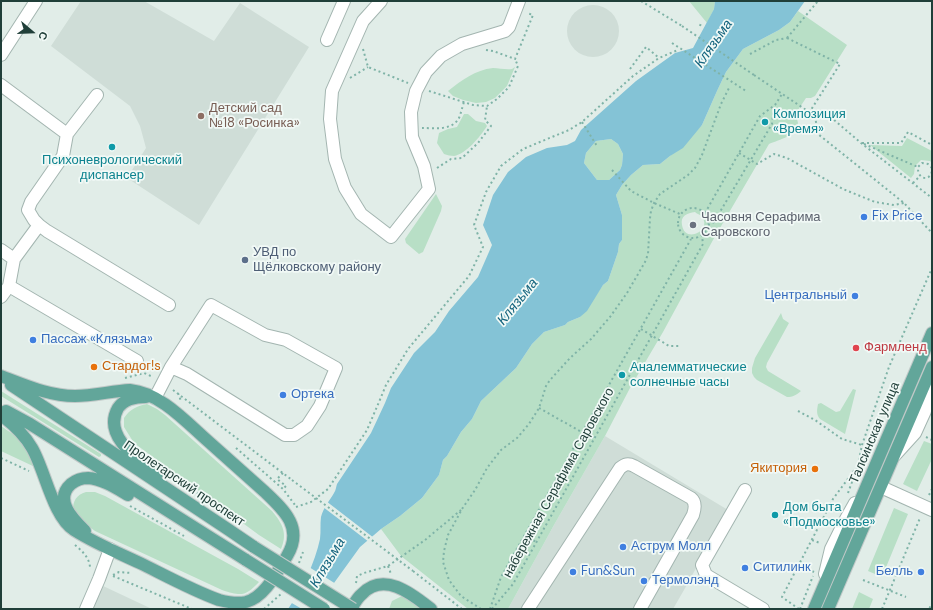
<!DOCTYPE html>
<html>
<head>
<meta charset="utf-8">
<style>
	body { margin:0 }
	#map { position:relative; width:933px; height:610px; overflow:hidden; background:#e1ede8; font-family:"DM Sans",sans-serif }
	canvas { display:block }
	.frame { position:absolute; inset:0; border:2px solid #203f39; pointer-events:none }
	.north { position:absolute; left:12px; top:12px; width:40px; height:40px; -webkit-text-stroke:3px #f1f9f6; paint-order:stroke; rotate:109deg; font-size:11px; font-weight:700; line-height:16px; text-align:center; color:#203f39 }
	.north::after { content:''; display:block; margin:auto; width:14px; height:18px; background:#203f39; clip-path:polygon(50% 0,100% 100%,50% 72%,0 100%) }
</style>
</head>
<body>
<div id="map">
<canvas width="933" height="610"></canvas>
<div class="frame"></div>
<div class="north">С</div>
</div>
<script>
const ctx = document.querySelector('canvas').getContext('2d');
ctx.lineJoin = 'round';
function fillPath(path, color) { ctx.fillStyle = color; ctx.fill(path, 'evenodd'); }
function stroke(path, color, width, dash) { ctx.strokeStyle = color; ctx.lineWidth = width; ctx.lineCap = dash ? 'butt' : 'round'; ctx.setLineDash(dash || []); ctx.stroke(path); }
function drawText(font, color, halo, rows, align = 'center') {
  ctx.font = font + ' "DM Sans",sans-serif'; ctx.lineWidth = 3.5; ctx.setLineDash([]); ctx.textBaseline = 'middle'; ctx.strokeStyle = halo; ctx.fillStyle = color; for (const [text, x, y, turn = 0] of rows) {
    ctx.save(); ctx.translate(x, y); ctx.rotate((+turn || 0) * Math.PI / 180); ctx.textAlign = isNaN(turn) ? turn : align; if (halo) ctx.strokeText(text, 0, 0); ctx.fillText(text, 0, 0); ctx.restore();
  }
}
fillPath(new Path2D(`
	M81,1h63l70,40 26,-38 69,44 -110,178 -72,-47 19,-30 -6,-22 -10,-20 -79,-60z
	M567 31a26 26 0 1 1 52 0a26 26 0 1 1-52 0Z
	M605,436l123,74 -44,80 -11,19h-165l46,-84z
	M101,585l51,24h-62z`), '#cfddd7');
fillPath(new Path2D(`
	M689,1h26l-1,8 -7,14z
	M798,11l49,34 -32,51 -4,2h-5l-12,18 3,3 1,4c-4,14 -17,16 -29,21l-56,96 -50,92 -33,56 -25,48 -51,89 -46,84h-40l-67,-53 -20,-27 19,-13 22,-18 17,-23 4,-15 4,-4 14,-24 11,-13 9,-18 35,-33 16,-24 12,-12 21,-7 3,-3 12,-5 23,-32 5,-4 10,-29 1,-8 3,-4v-25l-6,-20 6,-10 9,-10 12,-10 17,-1 10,-8 32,-31 15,-34 9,-19 17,-23 36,-19 11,-8zM695,212c2,2 4,2 6,4 13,13 -16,29 -19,9 -2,-9 5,-12 13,-13z
	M515,67l-8,19 -12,12 -9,4 -10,1 -13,-3 -10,-4 -5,-5c14,-11 27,-21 45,-23 6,0 13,2 19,1z
	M464,114h4l8,7 9,2 2,3c-7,11 -21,28 -33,30 -3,0 -7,-1 -10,-2l-7,-11 2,-10 9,-4 9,-2z
	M907,138l25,13v12l-2,-2 -9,-1 -6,6 -1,8 -3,4 -41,-33 32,1z
	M611,139l7,5 5,10 -1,11 -2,5 -11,10h-12l-13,-17 2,-10 10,-12z
	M436,194l6,12 -1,5 -18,41 -4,2 -13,-11 -1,-4z
	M781,313l2,6 6,4 -22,40 -1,4 2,4 33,20c-5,4 -8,6 -14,6l-30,-17 -3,-3 -2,-4v-5l3,-10z
	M853,389l3,1 -11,44 -25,-15c-4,-5 -3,-9 -2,-15l3,-1 15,9 4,-1z
	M1,391l100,63v2l-2,1 -98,-61z
	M147,404l10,5 8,6 107,96c10,12 16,22 9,38l-22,-14 -125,-92 -10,-16v-9c6,-9 13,-12 23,-14z
	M1,426c7,5 15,9 20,16 6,7 10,16 14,25l-34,-16z
	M924,441l8,3v15l-15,32 -14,-7z
	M86,492h9l10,4 133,73 21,13c-14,15 -18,14 -37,8l-127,-59 -8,-6 -14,-15c0,-9 3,-15 13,-18z
	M894,508l14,6 -26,63 -14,-6z
	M859,592l14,7 -4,10h-17z
	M402,596l19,13h-32l3,-8z`), '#b8dfc6');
fillPath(new Path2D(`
	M715,1h90l-15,21 -11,8 -36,19 -17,23 -9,19 -15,34 -19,23 -13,8 -10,8 -17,1 -12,10 -9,10 -6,10 6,20v25l-3,4 -1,8 -10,29 -5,4 -16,26 -7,6 -12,5 -3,3 -21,7 -12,12 -16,24 -35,33 -9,18 -11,13 -14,24 -4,4 -4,15 -17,23 -22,18 -19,13 -21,18 -26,36 -16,26h-30c14,-20 27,-46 32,-70 1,-8 0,-15 1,-22 2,-9 9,-17 13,-24 2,-3 2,-6 3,-9l34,-51 14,-30 6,-15 23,-35 21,-21 14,-21 29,-34 14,-32 -9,-20 10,-30 15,-23 18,-15 21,-9 20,-3 8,-4 6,-11 55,-49 39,-28 18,-5 21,-39zM611,139l7,5 5,10 -1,11 -2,5 -11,10h-12l-13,-17 2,-10 10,-12z`), '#84c3d6');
fillPath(new Path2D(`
	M326,501l48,37 -5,4 -46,-35z
	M309,567l27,17 -16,25h-18l-12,-7z`), '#e1ede8');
const minor = new Path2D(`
	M381,1l-18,20 -31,70 -2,28 5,40 10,29 16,26 30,23 38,-48 -5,-23 -12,-29 -1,-25 5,-21 10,-19 15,-16 21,-12 43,-13 4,-4 10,-26
	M327,40l17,-39
	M1,55l35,-54
	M1,85l66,49 -4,22 -32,46 -3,8 6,10 5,5
	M67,134l30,-39
	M1,250l13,9
	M9,286l128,75
	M1,297l8,-11 5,-27 25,-34 8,6 122,74
	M155,398l16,-31 40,-62 54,30 21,5 50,28 -16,38 -13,20 -13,9h-9l-98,-61 -16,-7
	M895,455l20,-22 10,-22 5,-35
	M881,487l51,23
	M745,490l-43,75 4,10 57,34
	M825,574l6,-25 15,-30 9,-16
	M86,609l13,-30 11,-30
	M528,609l92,-141c5,-4 8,-5 14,-2l57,32c5,4 4,11 2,17l-53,94`);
const major = new Path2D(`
	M1,376c24,9 48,20 74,20 18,0 37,-5 55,-6 31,3 57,33 79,52 19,17 37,33 56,50 19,18 39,36 22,64 -10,16 -22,41 -41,46 -9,2 -19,0 -27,-2 -25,-9 -51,-23 -75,-35 -23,-11 -48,-21 -70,-35 -21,-13 -29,-60 -42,-82 -8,-14 -19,-24 -31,-33
	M11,385l218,145 25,17
	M146,397c-10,0 -22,2 -28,11 -16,28 20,51 39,66
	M6,411l24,13 216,136
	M85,531c-11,-11 -32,-31 -14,-47 5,-4 10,-6 17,-6 14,1 28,10 40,17
	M351,609c3,-5 6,-11 11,-15 22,-23 50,0 69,15
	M814,609l118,-276
	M828,609l104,-242`);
stroke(minor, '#a3b5b0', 14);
stroke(major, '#c1c9c8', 14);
stroke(new Path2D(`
	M641,1l41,25
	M700,26l1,-3
	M787,38l53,26 -31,49
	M787,38l31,-37
	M363,49l5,18 40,16
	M486,50l7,1 22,8 18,-44 -6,-2
	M750,54l26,-14 11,-2
	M630,69l16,-22 13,11
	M754,75l61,41 12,-2 34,29 71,55
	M350,78l18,-11
	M429,91l44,14 14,1 10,-7 12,-12 9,-21 -3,-7
	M815,116l3,18 86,69 28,30
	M582,122l15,24
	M422,128c12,0 30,3 37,-10 2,-5 3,-10 5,-16
	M862,143h39l7,-11 24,13
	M864,144l54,23
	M739,153l18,11 17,-10 13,4 56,31 32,13 19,3 10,-2
	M437,168l14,-9 11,-1 16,-15 13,-17 -6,-6 2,-14
	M932,168l-4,-4 -6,-1 -4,4c-1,13 13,15 14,3
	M612,170l19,21 23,12 26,11
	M913,183l7,-7
	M678 223a15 15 0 1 1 30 0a15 15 0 1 1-30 0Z
	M705,213l55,-97 15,-11 7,-11
	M708,225l6,-3 58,-98 2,-18
	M641,329l28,17h11
	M125,378l19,-5 9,4
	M173,390l119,90
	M178,393l3,8
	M539,408l55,31
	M798,411l17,9 27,19 20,6
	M926,437l6,3
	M236,448l47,41 12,16
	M1,458l28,13
	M169,472l31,23
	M283,473l-6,6 9,7 -3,3
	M848,493l10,-28 4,-20 27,-78 43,-99
	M929,495l3,-6
	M130,506l54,30
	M296,507l15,-5 17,-13 39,-59 12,-28 7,-17 22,-36 61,-73 14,-29 -9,-22 12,-33 15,-26 22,-17 46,-19 13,-8 51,-46 26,-18 19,-8
	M525,535l11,7
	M812,540l8,3
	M75,545c7,6 14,12 15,22
	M299,563l4,-11
	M799,564l15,8
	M388,566l3,8
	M413,571l49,38
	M113,575l6,-3 13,1
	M113,576l79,33
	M863,580l43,17
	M356,583l1,-7 7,-3 24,-7 37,-26 36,-30
	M929,607l3,1
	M264,609l17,-15
	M481,609l-20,-13 -12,-16 -6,-18 1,-11 4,-16 14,-26 13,-19 12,-22 14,-18 16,-12 12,-14 10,-16 7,-22 4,-6 20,-22 21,-19 19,-22 17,-24 18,-31 3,-8 2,-36 1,-7 3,-8 6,-9 28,-19 7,-7 7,-13 19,-51 8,-16
	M490,609l11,-32 190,-338
	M492,609l21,-25 190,-340 -1,-8
	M799,609l-17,-12 51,-98 23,-31
	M800,609l13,-33
	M882,609l38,-91`), '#7fb3a7', 2, [2, 3]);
stroke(minor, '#fff', 12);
stroke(major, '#62a69a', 12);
const majorBridge = new Path2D(`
	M254,547l99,62
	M246,560l78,49`);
stroke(majorBridge, '#c1c9c8', 14, []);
stroke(new Path2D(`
	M682,26l72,49
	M672,43l74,48
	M292,480l121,91`), '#7fb3a7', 2, [2, 3]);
stroke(majorBridge, '#62a69a', 12);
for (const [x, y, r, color] of [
	[201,116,4,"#8d6e63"],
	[765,122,4,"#0f9aa8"],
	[112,147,4,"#0f9aa8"],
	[864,217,4,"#3f7fe0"],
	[693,225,4,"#6b7280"],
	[245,260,4,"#5c6f8a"],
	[855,296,4,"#3f7fe0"],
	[33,340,4,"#3f7fe0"],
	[856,348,4,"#e0444e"],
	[94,367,4,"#e8710a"],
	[622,375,4,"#0f9aa8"],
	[283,395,4,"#3f7fe0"],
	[815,469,4,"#e8710a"],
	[775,515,4,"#0f9aa8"],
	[623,547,4,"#3f7fe0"],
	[745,568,4,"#3f7fe0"],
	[573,572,4,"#3f7fe0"],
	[921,572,4,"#3f7fe0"],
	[644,581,4,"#3f7fe0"]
]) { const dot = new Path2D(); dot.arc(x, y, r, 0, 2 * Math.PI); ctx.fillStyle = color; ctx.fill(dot); stroke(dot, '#f1f9f6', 1.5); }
drawText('13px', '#785e54', '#f1f9f6', [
	["Детский сад",209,109],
	["№18 «Росинка»",209,124]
], 'left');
drawText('13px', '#0d838f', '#f1f9f6', [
	["Композиция",773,115],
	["«Время»",773,130],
	["Психоневрологический",112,161,"center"],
	["диспансер",112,176,"center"],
	["Аналемматические",630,368],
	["солнечные часы",630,383],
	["Дом быта",783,508],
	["«Подмосковье»",783,523]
], 'left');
drawText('13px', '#366cbe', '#f1f9f6', [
	["Fix Price",872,217],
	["Центральный",847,296,"right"],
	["Пассаж «Клязьма»",41,340],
	["Ортека",291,395],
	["Аструм Молл",631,547],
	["Ситилинк",753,568],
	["Fun&Sun",581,572],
	["Белль",913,572,"right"],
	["Термолэнд",652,581]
], 'left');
drawText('13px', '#5b616d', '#f1f9f6', [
	["Часовня Серафима",701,218],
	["Саровского",701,233]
], 'left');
drawText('13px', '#4e5e75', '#f1f9f6', [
	["УВД по",253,253],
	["Щёлковскому району",253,268]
], 'left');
drawText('13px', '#be3a42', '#f1f9f6', [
	["Фармленд",864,348]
], 'left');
drawText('13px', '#c56008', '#f1f9f6', [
	["Стардог!s",102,367],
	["Якитория",807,469,"right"]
], 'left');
drawText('13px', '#203f39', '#f1f9f6', [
	["Талсинская улица",875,433,-67],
	["набережная Серафима Саровского",559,483,-61],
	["Пролетарский проспект",184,484,34]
]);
drawText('italic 14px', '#15657f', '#f1f9f6', [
	["Клязьма",714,44,-55],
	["Клязьма",518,302,-51],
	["Клязьма",328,563,-59]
]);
</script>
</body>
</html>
